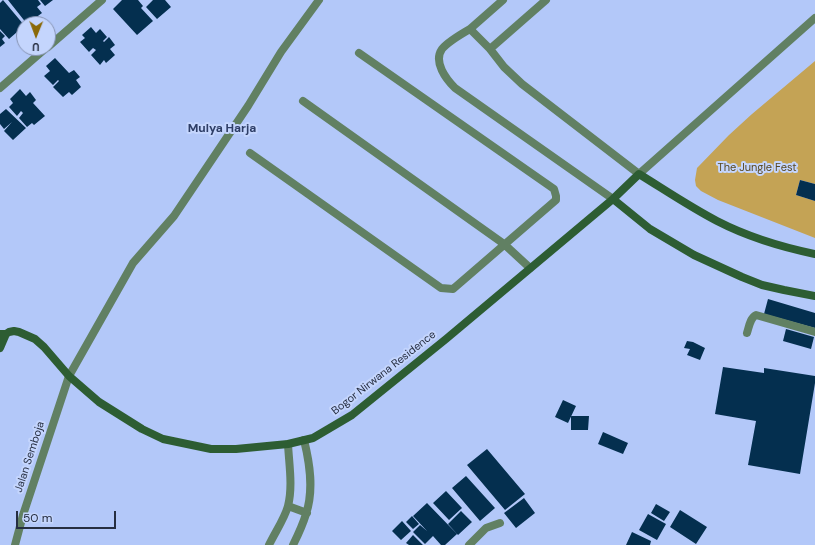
<!DOCTYPE html>
<html>
<head>
<meta charset="utf-8">
<style>
	body { margin:0 }
	#map { position:relative; width:815px; height:545px; overflow:hidden; background:#b3c8f9; font-family:"DM Sans",sans-serif }
	canvas { display:block }
	.north { position:absolute; left:16px; top:16px; width:40px; height:40px; box-sizing:border-box; background:#c4d5fd; border:1px solid #8592b2; border-radius:50%; rotate:181deg; font-size:11px; font-weight:700; line-height:16px; text-align:center; color:#262e41 }
	.north::after { content:''; display:block; margin:auto; width:14px; height:18px; background:#8a6908; clip-path:polygon(50% 0,100% 100%,50% 72%,0 100%) }
	.scale { position:absolute; left:16px; top:511px; width:100px; height:18px; box-sizing:border-box; border:2px solid #262e41; border-top:0; padding-left:5px; font-size:12px; line-height:14px; white-space:nowrap; color:#262e41; -webkit-text-stroke:3px #c4d5fd; paint-order:stroke }
</style>
</head>
<body>
<div id="map">
<canvas width="815" height="545"></canvas>
<div class="north">U</div>
<div class="scale">50 m</div>
</div>
<script>
const ctx = document.querySelector('canvas').getContext('2d');
ctx.lineJoin = 'round';
function fillPath(path, color) { ctx.fillStyle = color; ctx.fill(path, 'evenodd'); }
function stroke(path, color, width, dash) { ctx.strokeStyle = color; ctx.lineWidth = width; ctx.lineCap = dash ? 'butt' : 'round'; ctx.setLineDash(dash || []); ctx.stroke(path); }
function drawText(font, color, halo, rows, align = 'center') {
  ctx.font = font + ' "DM Sans",sans-serif'; ctx.lineWidth = 4; ctx.setLineDash([]); ctx.textBaseline = 'middle'; ctx.strokeStyle = halo; ctx.fillStyle = color; for (const [text, x, y, turn = 0] of rows) {
    ctx.save(); ctx.translate(x, y); ctx.rotate((+turn || 0) * Math.PI / 180); ctx.textAlign = isNaN(turn) ? turn : align; if (halo) ctx.strokeText(text, 0, 0); ctx.fillText(text, 0, 0); ctx.restore();
  }
}
fillPath(new Path2D(`
	M815,61v123l-15,-4 -4,15 19,6v37l-97,-38 -17,-9 -5,-5 -1,-6 2,-12 32,-33 23,-21z`), '#c4a355');
fillPath(new Path2D(`
	M3,0l21,25v1l-15,13 -9,-10v-26z
	M8,0h30l3,4 -4,3 5,6 -15,11z
	M40,0h13l-8,6z
	M122,0h16l5,6 -2,2 12,13 -16,14 -24,-26z
	M153,0h12l6,7 -14,12 -11,-12z
	M91,27l5,6 4,-4 7,8 -4,4 1,1 5,-5 6,8 -5,4 5,6 -9,8 -2,-3 -4,5 -9,-10 5,-5 -3,-2 -4,4 -9,-10 5,-4 -3,-3z
	M0,31l5,5 -3,3 3,4 -5,4z
	M55,58l14,15 5,-3 6,7 -4,3 5,7 -9,8 -3,-3 -6,5 -10,-10 6,-6 -1,-1 -5,5 -9,-9 6,-5 -4,-5z
	M20,89l6,7 4,-4 6,8 -3,3 12,13 -11,9 -2,-2 -5,4 -8,-9 4,-5 -2,-2 -4,5 -8,-9 4,-4 -3,-4z
	M6,109l20,19 -13,12 -9,-9 8,-9 -8,7 -4,-5v-10z
	M800,180l15,4v17l-19,-6z
	M768,299l47,14v15l-51,-14z
	M786,329l28,8 -3,12 -28,-8z
	M687,341l6,1 12,6 -5,12 -13,-5 3,-6 -6,-1z
	M723,367l41,6v-5l51,8v7l-15,91 -52,-9 8,-44 -41,-7z
	M563,400l13,6 -8,17 -13,-6z
	M571,416h18l-1,14h-17z
	M603,432l25,11 -5,11 -25,-10z
	M487,449l38,45 -20,16 -38,-45z
	M466,476l29,32 -15,13 -28,-33z
	M446,491l16,17 -13,12 -16,-17z
	M524,498l11,15 -19,15 -12,-15z
	M427,503l30,31 -12,11h-4l-8,-9 -8,8 -12,-12 7,-7 7,6 -14,-15z
	M656,504l14,8 -6,9 -13,-8z
	M680,510l27,17 -11,17 -26,-17z
	M461,511l11,11 -14,13 -10,-11z
	M648,514l18,10 -9,16 -18,-10z
	M412,516l7,8 -6,5 -7,-7z
	M402,521l9,10 -10,9 -9,-9z
	M632,532l19,9 -1,4h-24z
	M413,535l10,10h-14l-3,-2z`), '#042f4f');
stroke(new Path2D(`
	M503,0l-33,29 20,20 14,18 18,17 117,90 176,-156
	M470,29c-7,4 -23,14 -28,20 -9,13 4,30 13,39l158,111
	M490,49l56,-49
	M747,333c2,-6 3,-15 9,-18l59,17`), '#618063', 8);
stroke(new Path2D(`
	M48,47l54,-47
	M0,88l46,-40
	M303,101l201,143 26,24
	M250,153l191,135 12,1 103,-89v-4l-2,-7 -195,-136
	M288,506l19,7
	M15,545l8,-30 46,-139 64,-113 41,-47 74,-110 33,-54 38,-52
	M269,545c6,-13 15,-25 19,-39 5,-20 1,-42 0,-62
	M293,545c5,-10 10,-21 13,-31 8,-24 4,-50 -2,-74
	M469,545l17,-17 14,-5`), '#618063', 8);
stroke(new Path2D(`
	M613,199l37,30 44,26 48,22 20,8 22,5 31,6
	M0,334h6l3,-2 5,-1 5,1 16,7 9,8 25,29 30,26 43,27 21,10 48,10h25l52,-5 25,-6 39,-23 94,-76 167,-140 26,-25c26,16 51,33 78,47 31,16 64,26 98,33
	M0,348l6,-14`), '#2d5d33', 8);
drawText('11px', '#59481f', '#c4d5fd', [
	["The Jungle Fest",757,168]
]);
drawText('11px', '#262e41', '#c4d5fd', [
	["Bogor Nirwana Residence",384,373,-38],
	["Jalan Semboja",30,457,-72]
]);
drawText('bold 12px', '#2e3e67', '#c4d5fd', [
	["Mulya Harja",222,129]
]);
</script>
</body>
</html>
